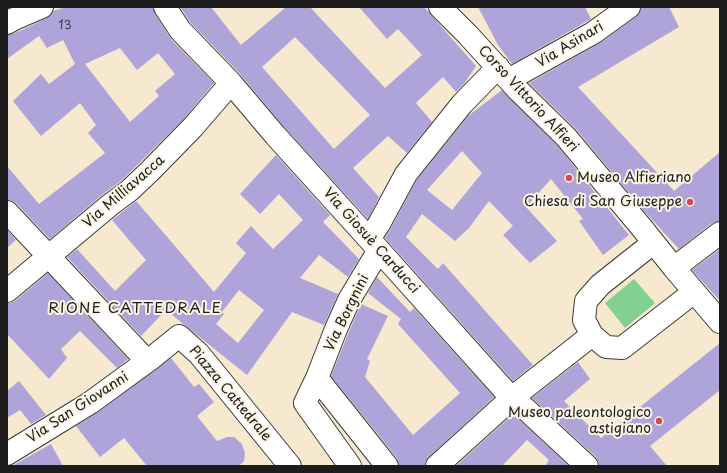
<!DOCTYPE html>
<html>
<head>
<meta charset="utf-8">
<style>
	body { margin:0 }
	#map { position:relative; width:727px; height:473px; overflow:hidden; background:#f7e8d0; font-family:"Playpen Sans",sans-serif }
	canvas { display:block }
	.frame { position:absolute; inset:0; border:8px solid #1c1c1c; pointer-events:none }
</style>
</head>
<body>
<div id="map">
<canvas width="727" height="473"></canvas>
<div class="frame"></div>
</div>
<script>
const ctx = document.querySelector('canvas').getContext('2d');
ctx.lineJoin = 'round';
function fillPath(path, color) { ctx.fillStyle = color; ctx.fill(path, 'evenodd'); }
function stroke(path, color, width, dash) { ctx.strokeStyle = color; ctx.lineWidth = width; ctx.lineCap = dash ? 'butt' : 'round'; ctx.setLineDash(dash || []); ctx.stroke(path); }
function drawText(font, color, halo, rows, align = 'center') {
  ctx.font = font + ' "Playpen Sans",sans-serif'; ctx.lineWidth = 4; ctx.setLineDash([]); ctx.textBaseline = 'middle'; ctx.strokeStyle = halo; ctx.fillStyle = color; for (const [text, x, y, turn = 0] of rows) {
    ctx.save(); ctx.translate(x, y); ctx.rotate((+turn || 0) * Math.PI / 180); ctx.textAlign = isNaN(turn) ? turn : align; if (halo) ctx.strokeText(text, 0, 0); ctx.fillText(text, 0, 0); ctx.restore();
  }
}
fillPath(new Path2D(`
	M634,279l21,24 -30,25 -20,-25z`), '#82d191');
fillPath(new Path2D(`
	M66,7h87l2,7 16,25 43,44 -30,36 -62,61 -20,15 -52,44 -34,-36 -5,-3h-4v-34l32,38 66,-51 -17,-20 8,-8 -16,-22 -39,33 -28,-35 28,-27 8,10 26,-20 -12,-24 -16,8 -8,-12 -32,23v-24l6,-1 34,-16 5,-3 1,-4zM120,48l17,22 21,-17 17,21 -20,17 4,5 -29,26 -45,-58z
	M180,7h31l30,38 45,-38h24l75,81 37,-33 -24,-26 -11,10 -28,-32h65l52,59 -12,18 -8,8 -13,-15 -27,26 16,19 -25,31 -19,-17 -35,32 26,29 -11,22 -84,-92 -44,-53 -50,-52zM295,37l75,78 -36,34 -72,-82z
	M478,7h107l6,12 -79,45 -14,-19z
	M641,7h28l10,20 -101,60 96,104 46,-39v69l-8,2 -33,26 -35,-38 -68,-82 -47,-46 71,-40 36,-26 4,-5z
	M502,90l55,55 72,90 -26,20 -24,-34 4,-2 -32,-40 -25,28 31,34 -27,22 -27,-28 10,-9 -24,-25 -20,27 -14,13 -33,-27 -16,23 32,32 5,-6 90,102 -20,16 -128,-143 5,-8 26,-49 52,-65zM462,151l20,22 -30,37 -25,-20z
	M276,155l54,60 -7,7 36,37 -11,18 -29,-22 -19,23 38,16 -14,31 -32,-13 -45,63 -60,-48 -21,-17 -25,26 -74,-79 10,-8 38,42 31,-31 -34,-40 24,-19 33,38 45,53 32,-39 -10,-10 15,-17 22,23 30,-29 -24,-26 -19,20 -20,-20zM239,290l25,20 -26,33 -22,-19 8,-10 -2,-2z
	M7,230l9,10 -9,8z
	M720,249v52l-28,-31z
	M48,273l80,86 -11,9 -37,-37 -19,18 6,9 -18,21 -42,-45v-31h3l5,-2z
	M377,277l33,35 4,-4 80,89 -65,60 -4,5v4h-26v-2l-2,-6 -66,-82 17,-42 13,-30 27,12 -21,43 3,2 -5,16 48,58 47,-42 -62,-69 3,-5 -33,-26z
	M720,343v47l-70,56 17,20h-68v-4l-3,-5 -64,-59 46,-36 12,17 -26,22 37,37z
	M171,358l23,29 5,-3 15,18 -17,14 20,25 10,-4h7l8,7 3,9 -1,8 -5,5h-92l-23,-28 -24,19 -24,-31 21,-13z
	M19,381l27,34 -15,9 -11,-14 -13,8v-27z
	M513,414l56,52h-24l4,-6 -22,-20 -25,26h-46z
	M51,444l12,22h-51z`), '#afa4da');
const minor = new Path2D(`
	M165,7l15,23 51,53 44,52 94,104 137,153 12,10 69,64
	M440,7l28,28 51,56 47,46 76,91 32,40 46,54
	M7,23l7,-4 28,-12
	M512,83l7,-9 74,-41 36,-26
	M7,212l140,149
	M369,239l10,-15 27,-50 56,-70 36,-37
	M653,243l-53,42 -14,16 -2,19 8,15 14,12 16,1 72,-56
	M674,268l46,-35
	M7,291l103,-86 20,-15 20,-19 43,-44 38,-44
	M317,378l19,-49 13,-29 30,-50
	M7,454l83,-51 63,-46 26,-21 20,18 91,112
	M350,466l-45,-63 12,-25 70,88
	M437,466l76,-69 79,-62`);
stroke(minor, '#3d3b37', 24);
stroke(minor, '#fff', 22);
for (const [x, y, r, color] of [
	[569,178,4,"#d1495b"],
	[690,202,4,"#d1495b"],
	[659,421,4,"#d1495b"]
]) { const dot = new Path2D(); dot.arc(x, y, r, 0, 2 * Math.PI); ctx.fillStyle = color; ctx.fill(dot); stroke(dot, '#fcf5e5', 1.5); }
drawText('12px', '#413e4c', null, [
	["13",65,26]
]);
drawText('14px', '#1c1c1c', '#fcf5e5', [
	["Via Asinari",570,45,-31],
	["Corso Vittorio Alfieri",528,99,47],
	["Via Milliavacca",124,192,-41],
	["Via Giosuè Carducci",371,241,48],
	["Via Borgnini",347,313,-64],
	["Piazza Cattedrale",230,394,50],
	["Via San Giovanni",78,408,-33]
]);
drawText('14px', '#1c1c1c', '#fcf5e5', [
	["Museo Alfieriano",577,178,"left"],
	["Chiesa di San Giuseppe",682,202],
	["Museo paleontologico",651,413],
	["astigiano",651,429]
], 'right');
ctx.letterSpacing = '1px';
drawText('15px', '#1c1c1c', '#fcf5e5', [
	["RIONE CATTEDRALE",135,309]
]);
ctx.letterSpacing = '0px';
</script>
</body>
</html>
